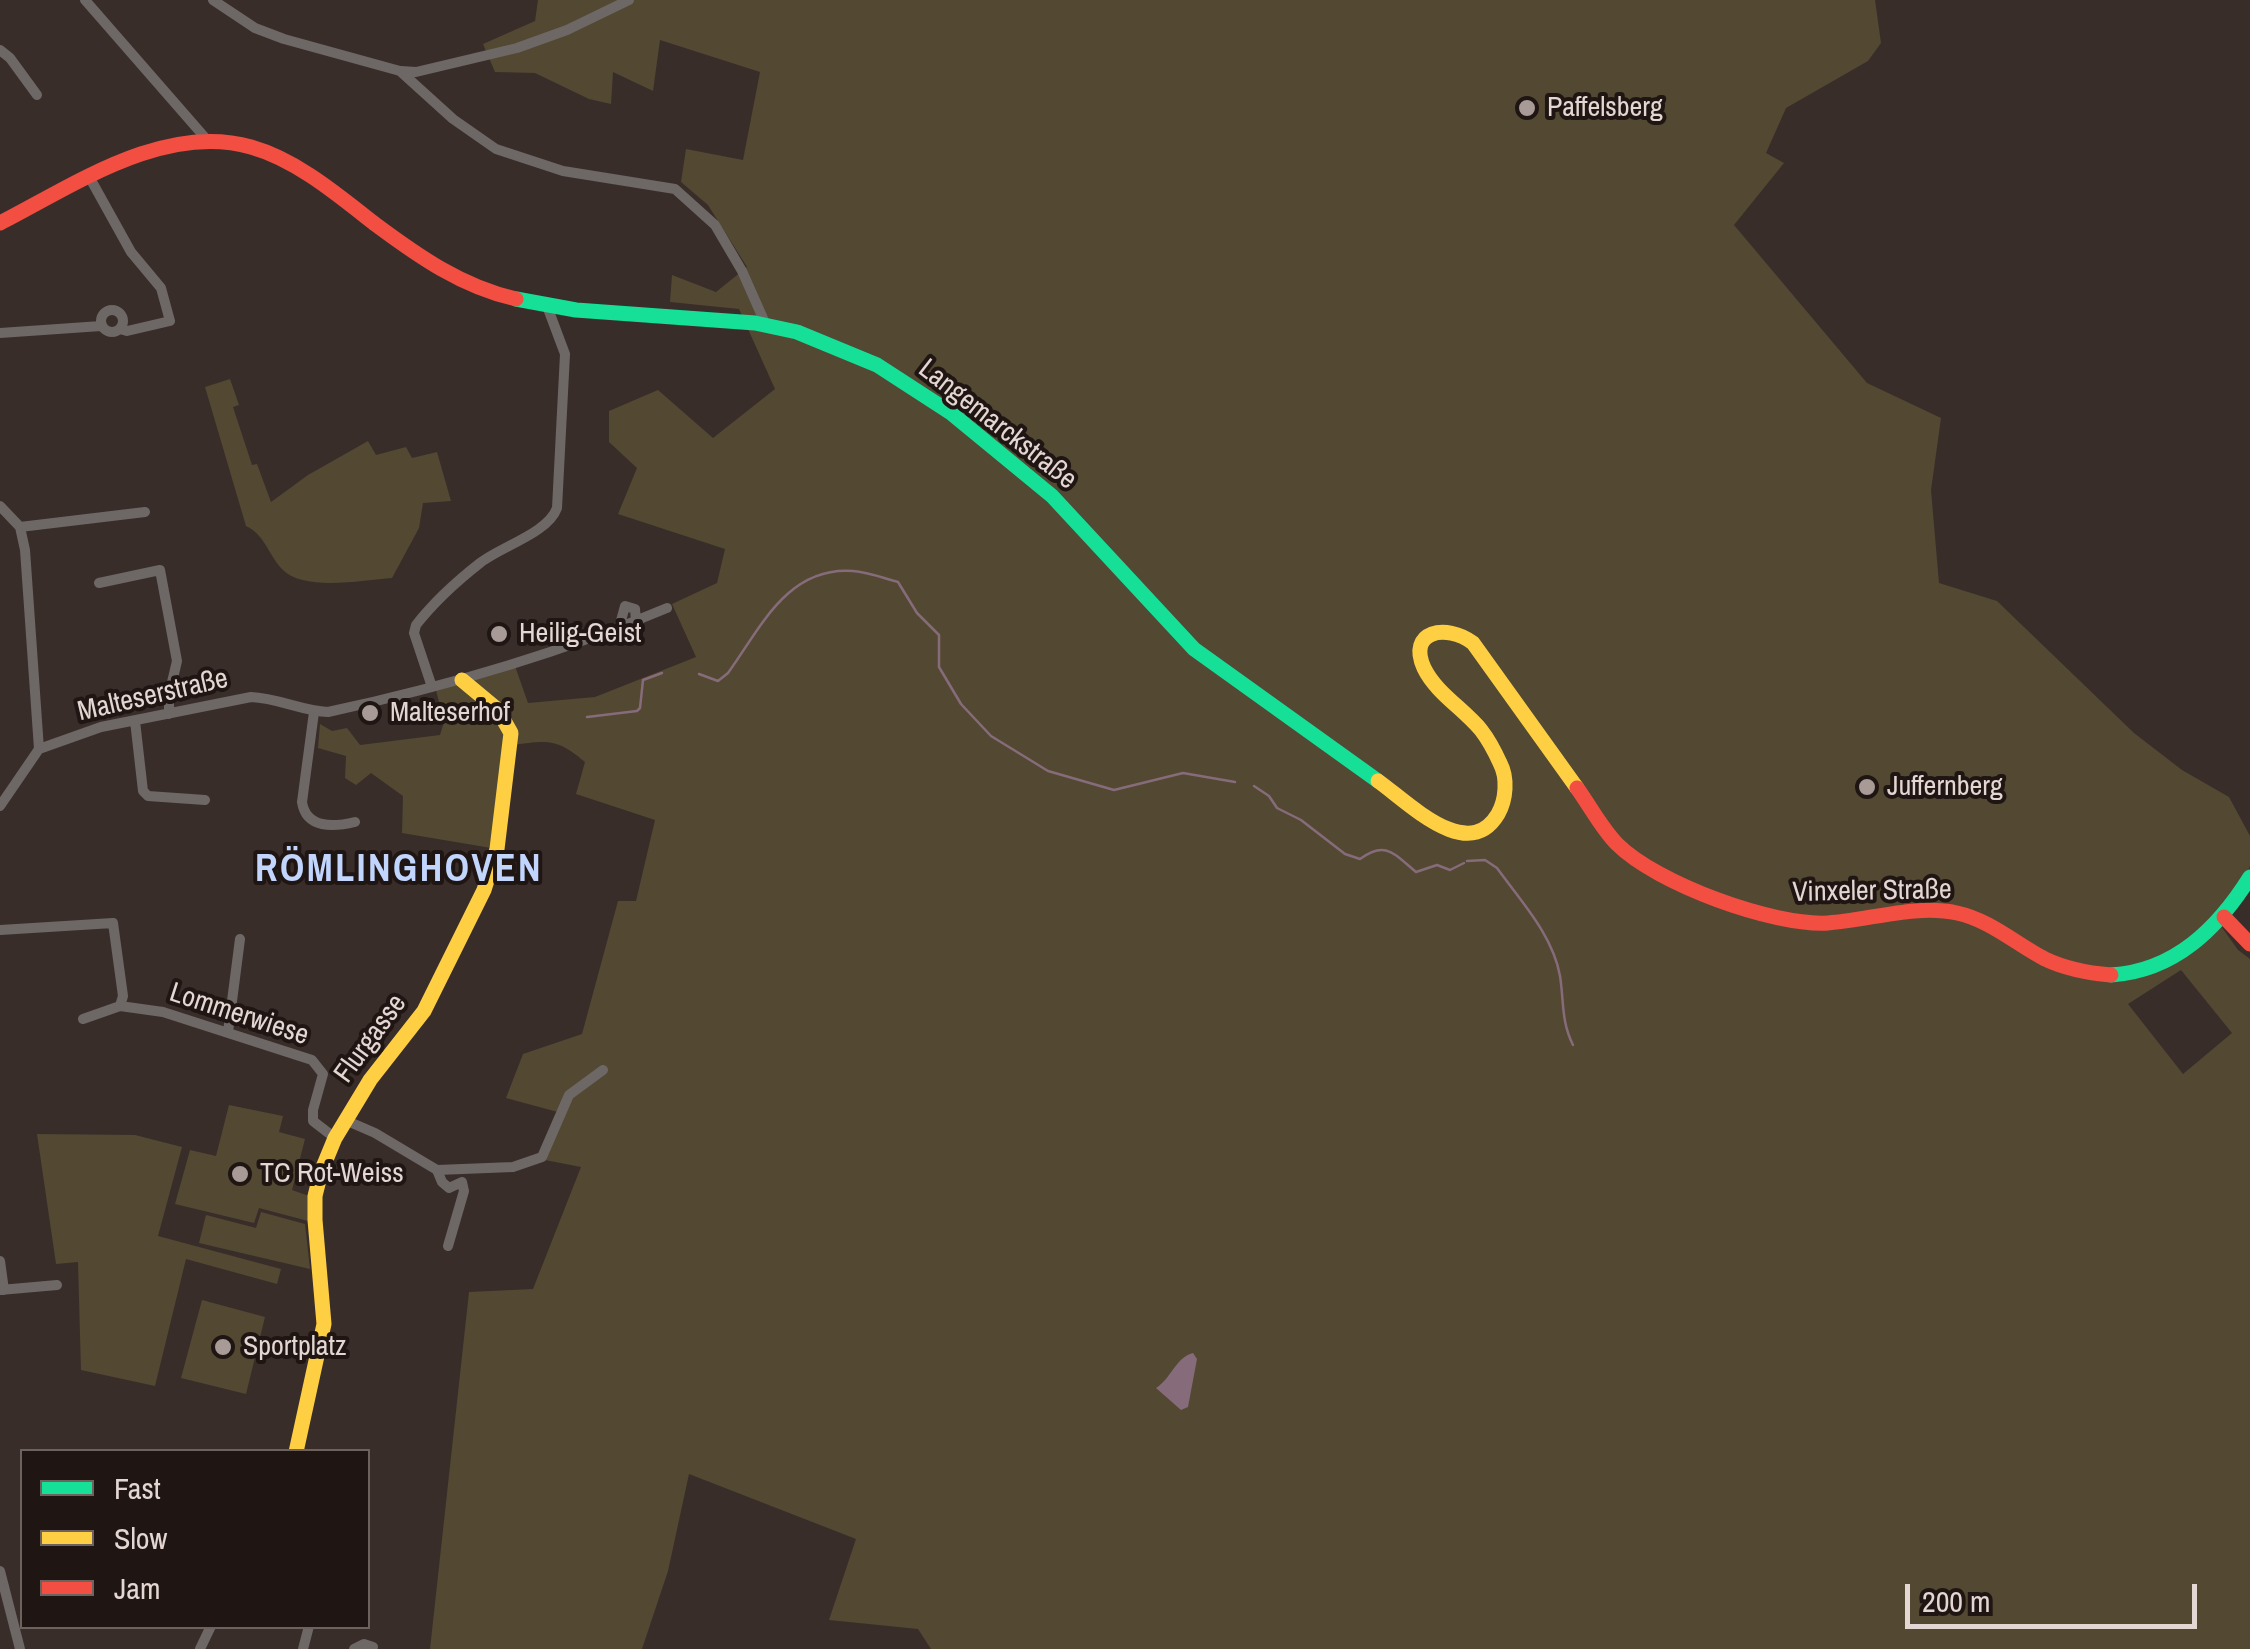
<!DOCTYPE html>
<html>
<head>
<meta charset="utf-8">
<style>
	body { margin:0 }
	#map { position:relative; width:2250px; height:1649px; overflow:hidden; background:#392d2a; font-family:"Archivo Narrow",sans-serif }
	canvas { display:block }
	.legend { position:absolute; left:20px; top:1449px; width:350px; height:180px; box-sizing:border-box; background:#1f1512; border:2px solid #6e625f; margin:0; padding:12px 18px; list-style:none; font-size:30px; color:#e4d6d2 }
	.legend li { display:flex; align-items:center; gap:20px; height:50px }
	.legend b { width:50px; border:2px solid #6e625f }
	.scale { position:absolute; left:1905px; top:1584px; width:292px; height:45px; box-sizing:border-box; border:5px solid #e4d6d2; border-top:0; padding-left:12px; font-size:30px; line-height:35px; white-space:nowrap; color:#e4d6d2; -webkit-text-stroke:8px #1f1512; paint-order:stroke }
</style>
</head>
<body>
<div id="map">
<canvas width="2250" height="1649"></canvas>
<ul class="legend">
<li><b style="height:12px;background:#16e098"></b>Fast</li>
<li><b style="height:12px;background:#ffcf43"></b>Slow</li>
<li><b style="height:12px;background:#f24e42"></b>Jam</li>
</ul>
<div class="scale">200 m</div>
</div>
<script>
const ctx = document.querySelector('canvas').getContext('2d');
ctx.lineJoin = 'round';
function fillPath(path, color) { ctx.fillStyle = color; ctx.fill(path, 'evenodd'); }
function stroke(path, color, width, dash) { ctx.strokeStyle = color; ctx.lineWidth = width; ctx.lineCap = dash ? 'butt' : 'round'; ctx.setLineDash(dash || []); ctx.stroke(path); }
function drawText(font, color, halo, rows, align = 'center') {
  ctx.font = font + ' "Archivo Narrow",sans-serif'; ctx.lineWidth = 8; ctx.setLineDash([]); ctx.textBaseline = 'middle'; ctx.strokeStyle = halo; ctx.fillStyle = color; for (const [text, x, y, turn = 0] of rows) {
    ctx.save(); ctx.translate(x, y); ctx.rotate((+turn || 0) * Math.PI / 180); ctx.textAlign = isNaN(turn) ? turn : align; if (halo) ctx.strokeText(text, 0, 0); ctx.fillText(text, 0, 0); ctx.restore();
  }
}
fillPath(new Path2D(`
	M538,0h1337l6,43 -13,18 -82,47 -20,45 18,10 -50,62 133,158 74,35 -10,72 8,93 58,18 137,132 48,37 47,27 21,39v30l-6,15 -28,38 22,31 12,9v690h-1319l-13,-20 -89,-9 27,-81 -167,-65 -21,97 -26,78h-212l39,-357 64,-3 48,-122 -36,-7 20,-46 -59,-16 17,-44 59,-20 36,-133h18l19,-81 -79,-26 9,-32c-30,-25 -37,-21 -75,-17l-13,104 -95,-16 1,-37 -32,-23 -15,12 -11,-7 1,-22 -28,-8 2,-24 12,7 15,-3 13,17 80,-10 4,-13 -9,-36 80,-20 13,37 67,-6 101,-40 -24,-53 45,-21 8,-34 -107,-35 19,-46 -28,-26v-31l49,-21 55,48 62,-49 -36,-80 -69,-7 2,-27 44,17 31,-25 -39,-62 -27,-23 5,-33 57,11 17,-88 -100,-32 -7,51 -40,-19 -2,32 -22,-5 -54,-26 -40,-1 -12,-28 52,-23zM2181,970l51,63 -49,41 -55,-70z
	M230,379l9,26 -6,2 19,58 5,-1 14,38 37,-27 60,-34 8,14 30,-8 6,11 25,-6 14,49 -28,2 -4,25 -27,50c-29,2 -89,14 -110,-9 -14,-15 -17,-34 -36,-43l-41,-139z
	M229,1105l54,11 -4,16 26,7 -13,51 17,6 -1,25 -49,-13 -5,15 -79,-19 15,-54 26,6z
	M37,1134l98,1 47,12 -24,89 123,33 -4,15 -91,-25 -31,127 -74,-16 -3,-108 -22,2z
	M261,1212l44,12 5,45 -111,-26 7,-28 50,13z
	M202,1300l63,17 -19,77 -65,-16z`), '#534832');
fillPath(new Path2D(`
	M1193,1353l4,6 -9,48 -7,3 -25,-22c15,-9 19,-30 37,-35z`), '#866b7a');
stroke(new Path2D(`
	M699,674l19,7 10,-8c32,-44 59,-107 125,-102 15,1 30,7 45,11l19,31 22,22v32l22,37 30,32 57,35 66,19 69,-17 52,9
	M587,717l50,-6 3,-3 3,-28 19,-7
	M1254,786l15,10 8,12 24,12 44,34 15,5c26,-19 34,-5 56,13l21,-7 13,5 14,-7
	M1467,861l18,-1 12,8c23,32 56,67 63,108 4,25 1,45 13,69`), '#866b7a', 2.5);
stroke(new Path2D(`
	M85,0l123,141
	M213,0l42,28 29,11 116,32 53,48 43,30 67,22 112,18 40,36 27,46 24,54
	M0,50l10,8 27,37
	M401,71l15,1 101,-24 50,-18 62,-30
	M91,180l40,72 30,36 9,33 -43,10 -7,-2
	M101 321a11 11 0 1 1 22 0a11 11 0 1 1-22 0Z
	M0,333l101,-7
	M0,506l20,21 5,23 14,199
	M20,527l125,-15
	M99,583l61,-13 17,91 -8,34v19
	M619,628l6,-22 10,3 1,12
	M432,687l-18,-54 2,-8c18,-23 41,-44 64,-62 22,-17 68,-30 77,-55l8,-154 -18,-48
	M314,712l-12,90c4,27 32,25 53,20
	M135,721l8,70 5,5 57,4
	M0,806l39,-57 62,-22 150,-30c27,1 51,14 77,15 116,-25 230,-58 339,-104
	M0,930l113,-7 10,73 -3,10 -37,13
	M120,1006l43,6 149,48 11,14 -10,36v11l22,17
	M228,1032l12,-93
	M345,1120l30,13 62,37 76,-3 29,-10 27,-62 34,-25
	M437,1170l5,12 7,6 13,-6 2,9 -16,55
	M0,1261l4,29
	M0,1290l57,-5
	M0,1571l20,78
	M200,1649l11,-23
	M303,1649l6,-23
	M354,1649l10,-5 9,3`), '#6d6865', 10);
stroke(new Path2D(`
	M516,299l60,11 179,13 42,9 80,33 74,48 101,83 142,153 184,132
	M2111,975c64,-4 107,-47 139,-98`), '#16e098', 15);
stroke(new Path2D(`
	M1378,781c31,22 90,83 120,33 8,-14 10,-36 2,-51 -5,-11 -12,-24 -19,-33 -17,-21 -45,-37 -57,-62 -17,-37 22,-45 49,-25l104,145
	M296,1452l28,-128 -9,-104v-24l6,-24 14,-34 35,-58 54,-69 60,-121 13,-41 14,-116 -13,-23 -36,-30`), '#ffcf43', 15);
stroke(new Path2D(`
	M0,223c74,-38 165,-101 251,-76 46,13 87,48 124,77 43,32 87,63 141,75
	M1577,788c13,18 25,41 40,56 40,40 156,82 211,79 42,-3 88,-19 129,-10 33,7 59,31 88,46 21,10 42,14 66,16
	M2224,917l26,27`), '#f24e42', 15);
for (const [x, y, r, color] of [
	[1527,108,10,"#a89b97"],
	[499,634,10,"#a89b97"],
	[370,713,10,"#a89b97"],
	[1867,787,10,"#a89b97"],
	[240,1174,10,"#a89b97"],
	[223,1347,10,"#a89b97"]
]) { const dot = new Path2D(); dot.arc(x, y, r, 0, 2 * Math.PI); ctx.fillStyle = color; ctx.fill(dot); stroke(dot, '#1f1512', 4); }
drawText('28px', '#e4d6d2', '#1f1512', [
	["Paffelsberg",1547,108],
	["Heilig-Geist",519,634],
	["Malteserhof",390,713],
	["Juffernberg",1887,787],
	["TC Rot-Weiss",260,1174],
	["Sportplatz",243,1347]
], 'left');
drawText('28px', '#e4d6d2', '#1f1512', [
	["Langemarckstraße",997,425,38],
	["Malteserstraße",153,696,-13],
	["Vinxeler Straße",1872,892,-1],
	["Lommerwiese",239,1015,18],
	["Flurgasse",371,1039,-54]
]);
ctx.letterSpacing = '2.5px';
drawText('bold 38px', '#c1d5fd', '#1f1512', [
	["RÖMLINGHOVEN",399,871]
]);
ctx.letterSpacing = '0px';
</script>
</body>
</html>
